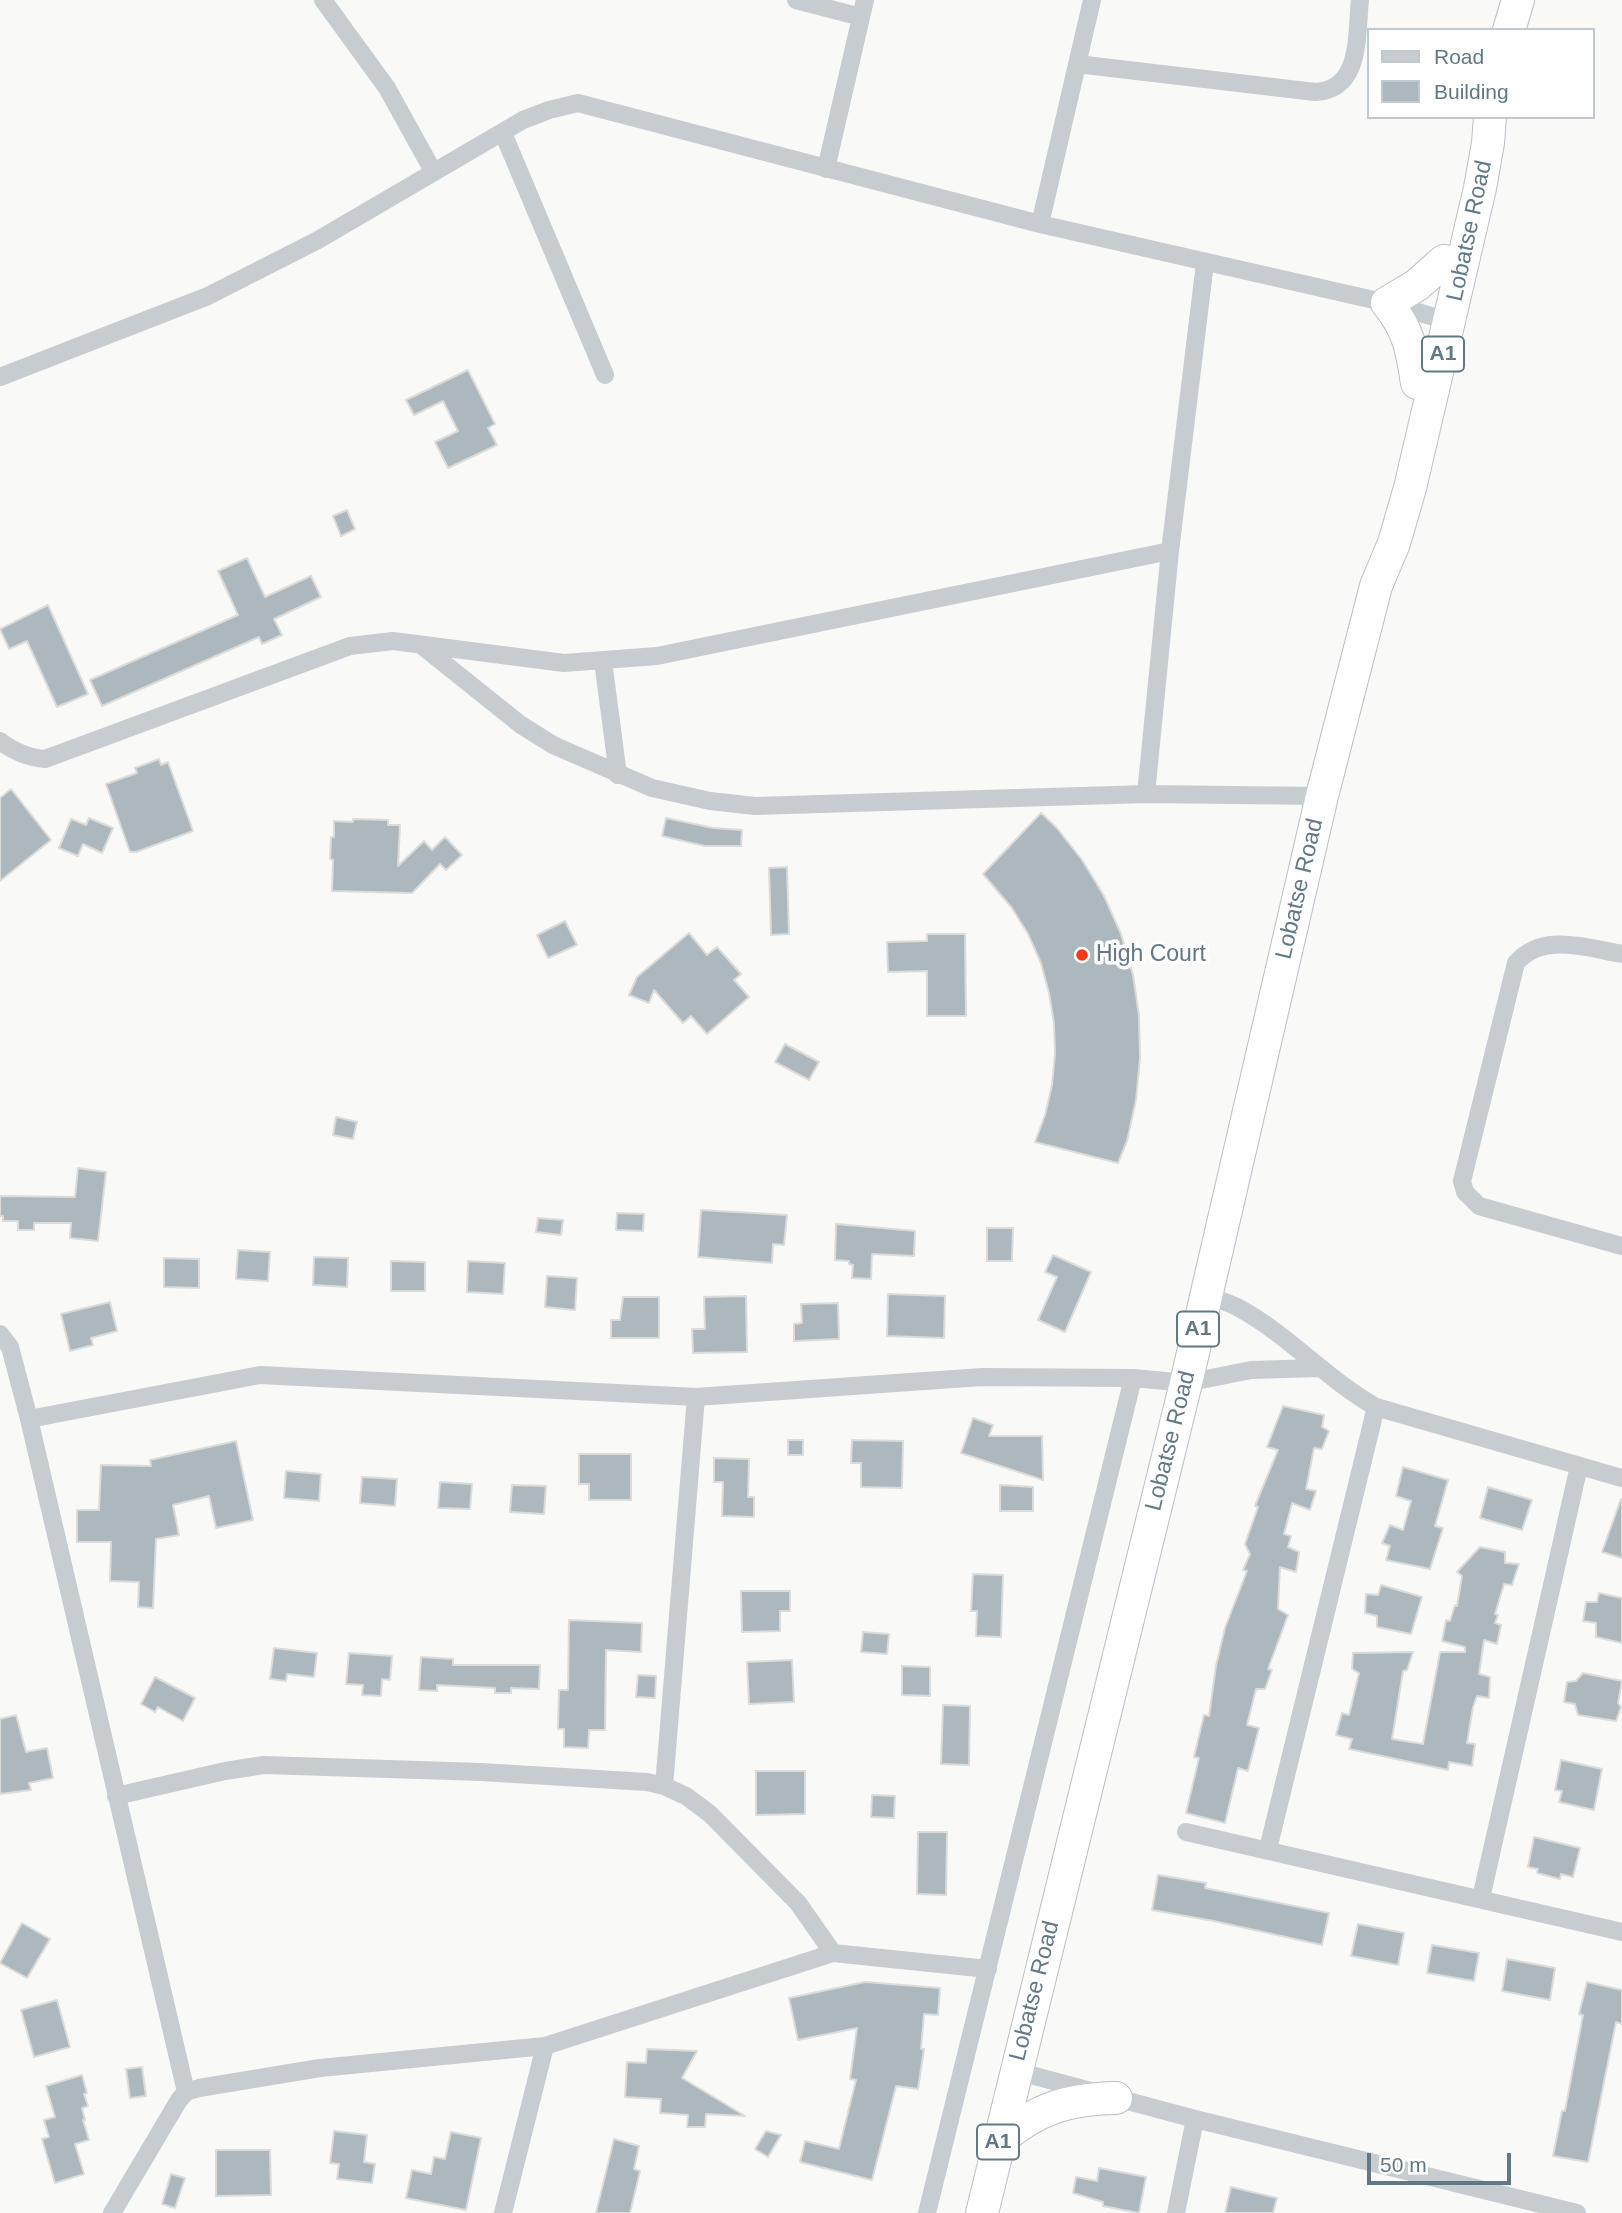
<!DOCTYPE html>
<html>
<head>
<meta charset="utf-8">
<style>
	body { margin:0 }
	#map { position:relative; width:1622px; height:2213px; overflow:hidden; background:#f9f9f7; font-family:Helvetica,sans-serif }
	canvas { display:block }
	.legend { position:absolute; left:1367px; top:28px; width:228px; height:91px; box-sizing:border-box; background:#fff; border:2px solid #c0c9ce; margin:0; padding:9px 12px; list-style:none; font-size:21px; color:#617885 }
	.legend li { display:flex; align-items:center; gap:14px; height:35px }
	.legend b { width:35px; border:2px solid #c0c9ce }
	.scale { position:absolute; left:1367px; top:2153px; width:144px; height:32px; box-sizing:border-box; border:4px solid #617885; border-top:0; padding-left:9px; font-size:21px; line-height:24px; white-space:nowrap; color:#617885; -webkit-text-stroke:5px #fff; paint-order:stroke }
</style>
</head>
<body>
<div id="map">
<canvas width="1622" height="2213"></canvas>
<ul class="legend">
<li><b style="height:9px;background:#c6cccf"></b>Road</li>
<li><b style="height:19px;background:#acb8bd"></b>Building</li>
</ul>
<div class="scale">50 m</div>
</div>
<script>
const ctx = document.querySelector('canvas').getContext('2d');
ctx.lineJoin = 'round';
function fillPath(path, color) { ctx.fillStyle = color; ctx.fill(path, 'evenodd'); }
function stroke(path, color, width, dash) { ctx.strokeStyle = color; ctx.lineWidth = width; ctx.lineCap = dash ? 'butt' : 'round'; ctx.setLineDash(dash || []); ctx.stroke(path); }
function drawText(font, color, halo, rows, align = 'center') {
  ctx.font = font + ' Helvetica,sans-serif'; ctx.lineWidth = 7; ctx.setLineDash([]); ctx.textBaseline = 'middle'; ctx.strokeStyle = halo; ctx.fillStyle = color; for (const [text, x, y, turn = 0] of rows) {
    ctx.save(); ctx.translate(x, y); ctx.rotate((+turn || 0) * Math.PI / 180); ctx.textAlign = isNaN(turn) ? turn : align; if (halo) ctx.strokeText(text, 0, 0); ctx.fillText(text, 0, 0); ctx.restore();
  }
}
const building = new Path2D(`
	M468,370l27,54 -7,4 9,17 -49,23 -13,-26 23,-11 -15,-30 -29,14 -8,-15z
	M347,510l8,19 -14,7 -8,-20z
	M247,558l18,39 46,-21 10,21 -47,22 8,16 -20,9 -3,-7 -157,69 -12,-26 148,-65 -20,-44z
	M48,605l40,89 -31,13 -30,-66 -18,8 -9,-20z
	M159,759l2,6 7,-3 25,69 -57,21h-6l-24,-68 31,-11 -2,-5z
	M11,789l40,51 -51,41v-83z
	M1041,813l15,14 26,33 22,36 17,38 12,41 6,41 1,42 -4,42 -9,41 -9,22 -83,-21 10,-27 7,-30 3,-31 -1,-31 -5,-30 -8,-30 -13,-29 -16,-26 -29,-34z
	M89,818l24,10 -11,25 -19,-9 -5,12 -19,-8 12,-29 15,6z
	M666,818l47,10 29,2 -1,16h-36l-43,-10z
	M353,819l35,1v5h12l-2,41 26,-25 8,9 13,-13 17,18 -16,15 -6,-6 -28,29 -80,-2 1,-31 -3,-1 1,-22h3v-16l19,1z
	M787,867l2,67 -18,1 -2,-67z
	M565,921l12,24 -29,13 -11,-23z
	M689,933l18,22 10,-8 24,27 -7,6 15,17 -42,37 -16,-18 -8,7 -29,-33 -5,13 -20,-8 8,-18z
	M927,934h38l1,82h-39v-45l-39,1 -1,-30 40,-1z
	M785,1044l34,18 -10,18 -34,-18z
	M336,1117l21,5 -4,17 -20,-4z
	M78,1168l28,4 -8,69 -28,-3 1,-15h-37v7h-16v-9h-15v-5h-3v-20l75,1z
	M701,1210l86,5 -3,30 -11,-1 -1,19 -74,-6z
	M617,1213l27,1 -1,17 -27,-1z
	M538,1218l25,2 -2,15 -25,-3z
	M836,1224l79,7 -1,25 -42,-2 -1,25 -19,-1 1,-13 -4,-1v-3l-14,-1z
	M987,1228h26l-1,33h-25z
	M238,1250l32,2 -2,29 -32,-2z
	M1053,1255l38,17 -26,60 -27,-12 19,-43 -12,-5z
	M314,1257l34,1 -1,29 -34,-2z
	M164,1258l35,1v29l-35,-1z
	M391,1261l34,1v29h-34z
	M468,1261l37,2 -2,31 -36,-2z
	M547,1276l30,2 -2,32 -30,-3z
	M888,1294l57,2 -1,42 -57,-2z
	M746,1296l1,56 -54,1 -1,-24h13l-1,-32z
	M623,1297h36v41h-48v-18h9z
	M110,1302l7,29 -26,7 2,7 -23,6 -9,-37z
	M838,1303l1,36 -45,2v-17l8,-1 -1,-19z
	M1283,1406l41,9 -2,12 7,4 -7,18 -8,-1 -8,41 10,2 -6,19 -18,-7 -8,31 7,2 -3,11 11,5 -3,20 -16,-5 -2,42 10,6 -20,54 4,1 -7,19h-9l-9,36 12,3 -11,43 -10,-3 -13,55 -39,-10 13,-55 -5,-1 10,-42 5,1 7,-50 9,-38 22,-57 -4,-1 7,-16 -5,-10 13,-37 -3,-1 23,-56 -11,-3z
	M973,1418l20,7 -4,11h53l1,44 -82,-27z
	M788,1440h15v15h-15z
	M852,1440l51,1 -1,47 -41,-1v-24h-10z
	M236,1441l17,79 -37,8 -7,-32 -36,9 6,30 -23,4 -3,69 -15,-1 1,-25 -29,-1 1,-39h-34v-32h22l2,-45 50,1 -1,-6z
	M579,1454h52v46h-42v-16h-10z
	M714,1458l35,1 -1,38h6v20l-32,-1 1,-34h-9z
	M1403,1467l45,13 -13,46 8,2 -13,41 -44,-9 4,-14 -8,-3 8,-18 13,5 8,-29 -15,-5z
	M286,1471l35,3 -2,27 -35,-3z
	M362,1477l35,2 -2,27 -35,-3z
	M440,1482l32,2 -2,25 -32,-1z
	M512,1485l34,1 -2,28 -34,-2z
	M1000,1485l33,2v24h-33z
	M1488,1487l44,13 -10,30 -42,-12z
	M1621,1499l1,1v58l-20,-6z
	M1480,1547l25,5v11l14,1 -7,21 -8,-1 -9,30 3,1 -3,8 6,2 -4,19 -13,-4 -5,34 11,3 -1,21 -12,-2 -4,11 -6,36 8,1 -3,22 -23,-4 -1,8 -99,-21 3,-10 -16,-4 6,-22 7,2 10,-42 -7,-4 1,-16 60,-1 -6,18 -4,1 -11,68 31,5 17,-92h25v-5l-23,-6 4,-21 4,1 5,-16 2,1 5,-30 -5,-4z
	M973,1574l30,1 -2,62 -25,-1 1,-25h-6z
	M1381,1585l41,12 -11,37 -34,-7v-11l-12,-3 1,-19 12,1z
	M741,1591h49v20h-10v20l-38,1z
	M1599,1593l23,5v45l-26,-6v-14l-13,-2 3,-19h11z
	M569,1620l73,3 -1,29 -35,-2 -1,80h-16l-1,18 -24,-1v-18h-6l1,-39h9z
	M863,1632l26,2 -2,20 -26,-2z
	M274,1648l43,5 -3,24 -27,-3 -1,7 -16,-2z
	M349,1653l43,3 -2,24 -8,-1 -1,17 -19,-1 1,-10 -17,-1z
	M421,1657l32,2v6h87l-1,24 -28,-1v5h-16v-5l-58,-3v6l-18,-1z
	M792,1660l2,42 -45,2 -2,-42z
	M902,1666l28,1v29l-28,-1z
	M1583,1673l39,8 -4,22 3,4 -5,14 -38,-6 -3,-11 -11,-2 3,-20 9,-1z
	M638,1675l18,1 -1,22 -19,-1z
	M155,1677l40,21 -12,23 -25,-14 -3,5 -14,-8z
	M943,1705l27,1 -1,59 -28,-1z
	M16,1715l10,37 21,-4 6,30 -24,5 2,7 -31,4v-75z
	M1561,1760l41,9 -8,41 -35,-8 3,-11 -7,-1z
	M756,1771h49v43l-49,1z
	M872,1795l23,1 -1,22 -23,-1z
	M918,1832h29l-1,63 -29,-1z
	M1534,1837l46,11 -7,29 -12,-3 -1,5 -23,-6 1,-4 -10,-2z
	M1158,1875l48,8 -1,5 124,25 -7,32 -108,-24 -62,-11z
	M22,1923l28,16 -23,39 -27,-15z
	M1358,1924l46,9 -6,32 -47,-9z
	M1432,1945l47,8 -5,28 -47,-8z
	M1507,1959l48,9 -5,32 -48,-9z
	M865,1982l75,6 -2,27 -14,-1 -3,35h3l-6,40 -22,-3 -24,94 -72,-18 5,-21 34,8 17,-69 -6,-1 7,-51 -59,12 -9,-42z
	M1587,1982l35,8v34l-6,-2 -28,140 -35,-6 9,-45h3l18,-96 -4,-1z
	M57,2000l13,47 -36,10 -13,-47z
	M647,2049l50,2 -15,27 63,38 -39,-2 -1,13h-18l1,-12 -28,-2 1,-14 -36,-2 2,-35 19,1z
	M142,2067l4,29 -16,2 -4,-29z
	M82,2075l5,18 -3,1 4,12 -6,2 3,12h-2l6,20 -14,4 9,30 -29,9 -13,-44 7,-2 -5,-17 11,-3 -9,-31z
	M334,2131l33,4 -3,27 11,2 -3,19 -35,-4 2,-15 -9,-1z
	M766,2131l15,4 -13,22 -13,-8z
	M451,2132l30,6 -15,72 -60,-12 6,-28 19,4 3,-17 11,2z
	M614,2139l25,7 -5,23 6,2 -10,42h-34z
	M216,2150h54l1,45 -55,1z
	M1099,2168l47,9 -7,36 -36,-7v-4l-30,-9 3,-16 21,4z
	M171,2174l14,4 -10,30 -13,-4z
	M1231,2187l46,11 -4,15h-48z`);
fillPath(building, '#acb8bd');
stroke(building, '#dbdbd9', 2);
const highway = new Path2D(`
	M1509,30l9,-30
	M1417,383c-5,-33 -8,-53 -30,-80l30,-18 27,-24
	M998,2142c37,-33 69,-43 118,-44
	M982,2213l204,-830 136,-587 54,-210 18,-43 16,-55 70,-300 8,-45 2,-26`);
stroke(highway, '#bbbfc2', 34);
stroke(new Path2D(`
	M323,0l64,88 46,83
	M796,0l65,17
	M1077,64l238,28c47,-2 41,-57 45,-92
	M503,133l102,242
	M826,169l39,-169
	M1040,224l52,-224
	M0,377l208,-81 110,-56 205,-120 26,-10 29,-7 462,121 347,79 64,19
	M421,645l100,80 32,20 99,43 58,13 45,5 391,-12 176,2
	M603,661l15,114
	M0,741c12,10 30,17 45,18l305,-113 43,-5 171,22 93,-7 513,-105
	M1146,794l24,-243 35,-288
	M1622,954c-35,-6 -79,-22 -106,9l-54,218 3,11 14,14 143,40
	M1206,1295c10,4 21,7 31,12 51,27 89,72 139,100l246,71
	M0,1334l10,13 19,72 157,673
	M29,1419l231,-44 436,22 286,-20 151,1 53,5 65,-13 68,-2
	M664,1786l32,-389
	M116,1796l109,-25 39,-6 217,7 166,10 17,4 22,10 24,18 88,89 35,50
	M1186,1832l436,100
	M1268,1849l108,-442
	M1481,1898l98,-432
	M1016,2071l179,48 382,94
	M112,2213l67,-113 7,-8 13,-4 121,-20 225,-22 288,-93 155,16
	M503,2213l42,-167
	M927,2213l206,-835
	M1176,2213l19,-94`), '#c6cccf', 18);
stroke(highway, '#fff', 32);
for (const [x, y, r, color] of [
	[1082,955,7,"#f53a1b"]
]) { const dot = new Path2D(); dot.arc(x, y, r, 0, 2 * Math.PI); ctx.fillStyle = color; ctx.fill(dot); stroke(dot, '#fff', 2.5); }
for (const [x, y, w] of [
	[1443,354,42],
	[1198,1329,42],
	[998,2142,42]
]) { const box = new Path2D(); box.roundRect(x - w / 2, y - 17.5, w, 35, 5); ctx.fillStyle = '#fff'; ctx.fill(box); stroke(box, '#617885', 2); }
drawText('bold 21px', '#617885', null, [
	["A1",1443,354],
	["A1",1198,1329],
	["A1",998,2142]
]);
drawText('23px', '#617885', '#fff', [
	["Lobatse Road",1470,231,-78],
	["Lobatse Road",1300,889,-77],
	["Lobatse Road",1171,1441,-76],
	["Lobatse Road",1035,1991,-76]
]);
drawText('23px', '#617885', '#fff', [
	["High Court",1096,955]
], 'left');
</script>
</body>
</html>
